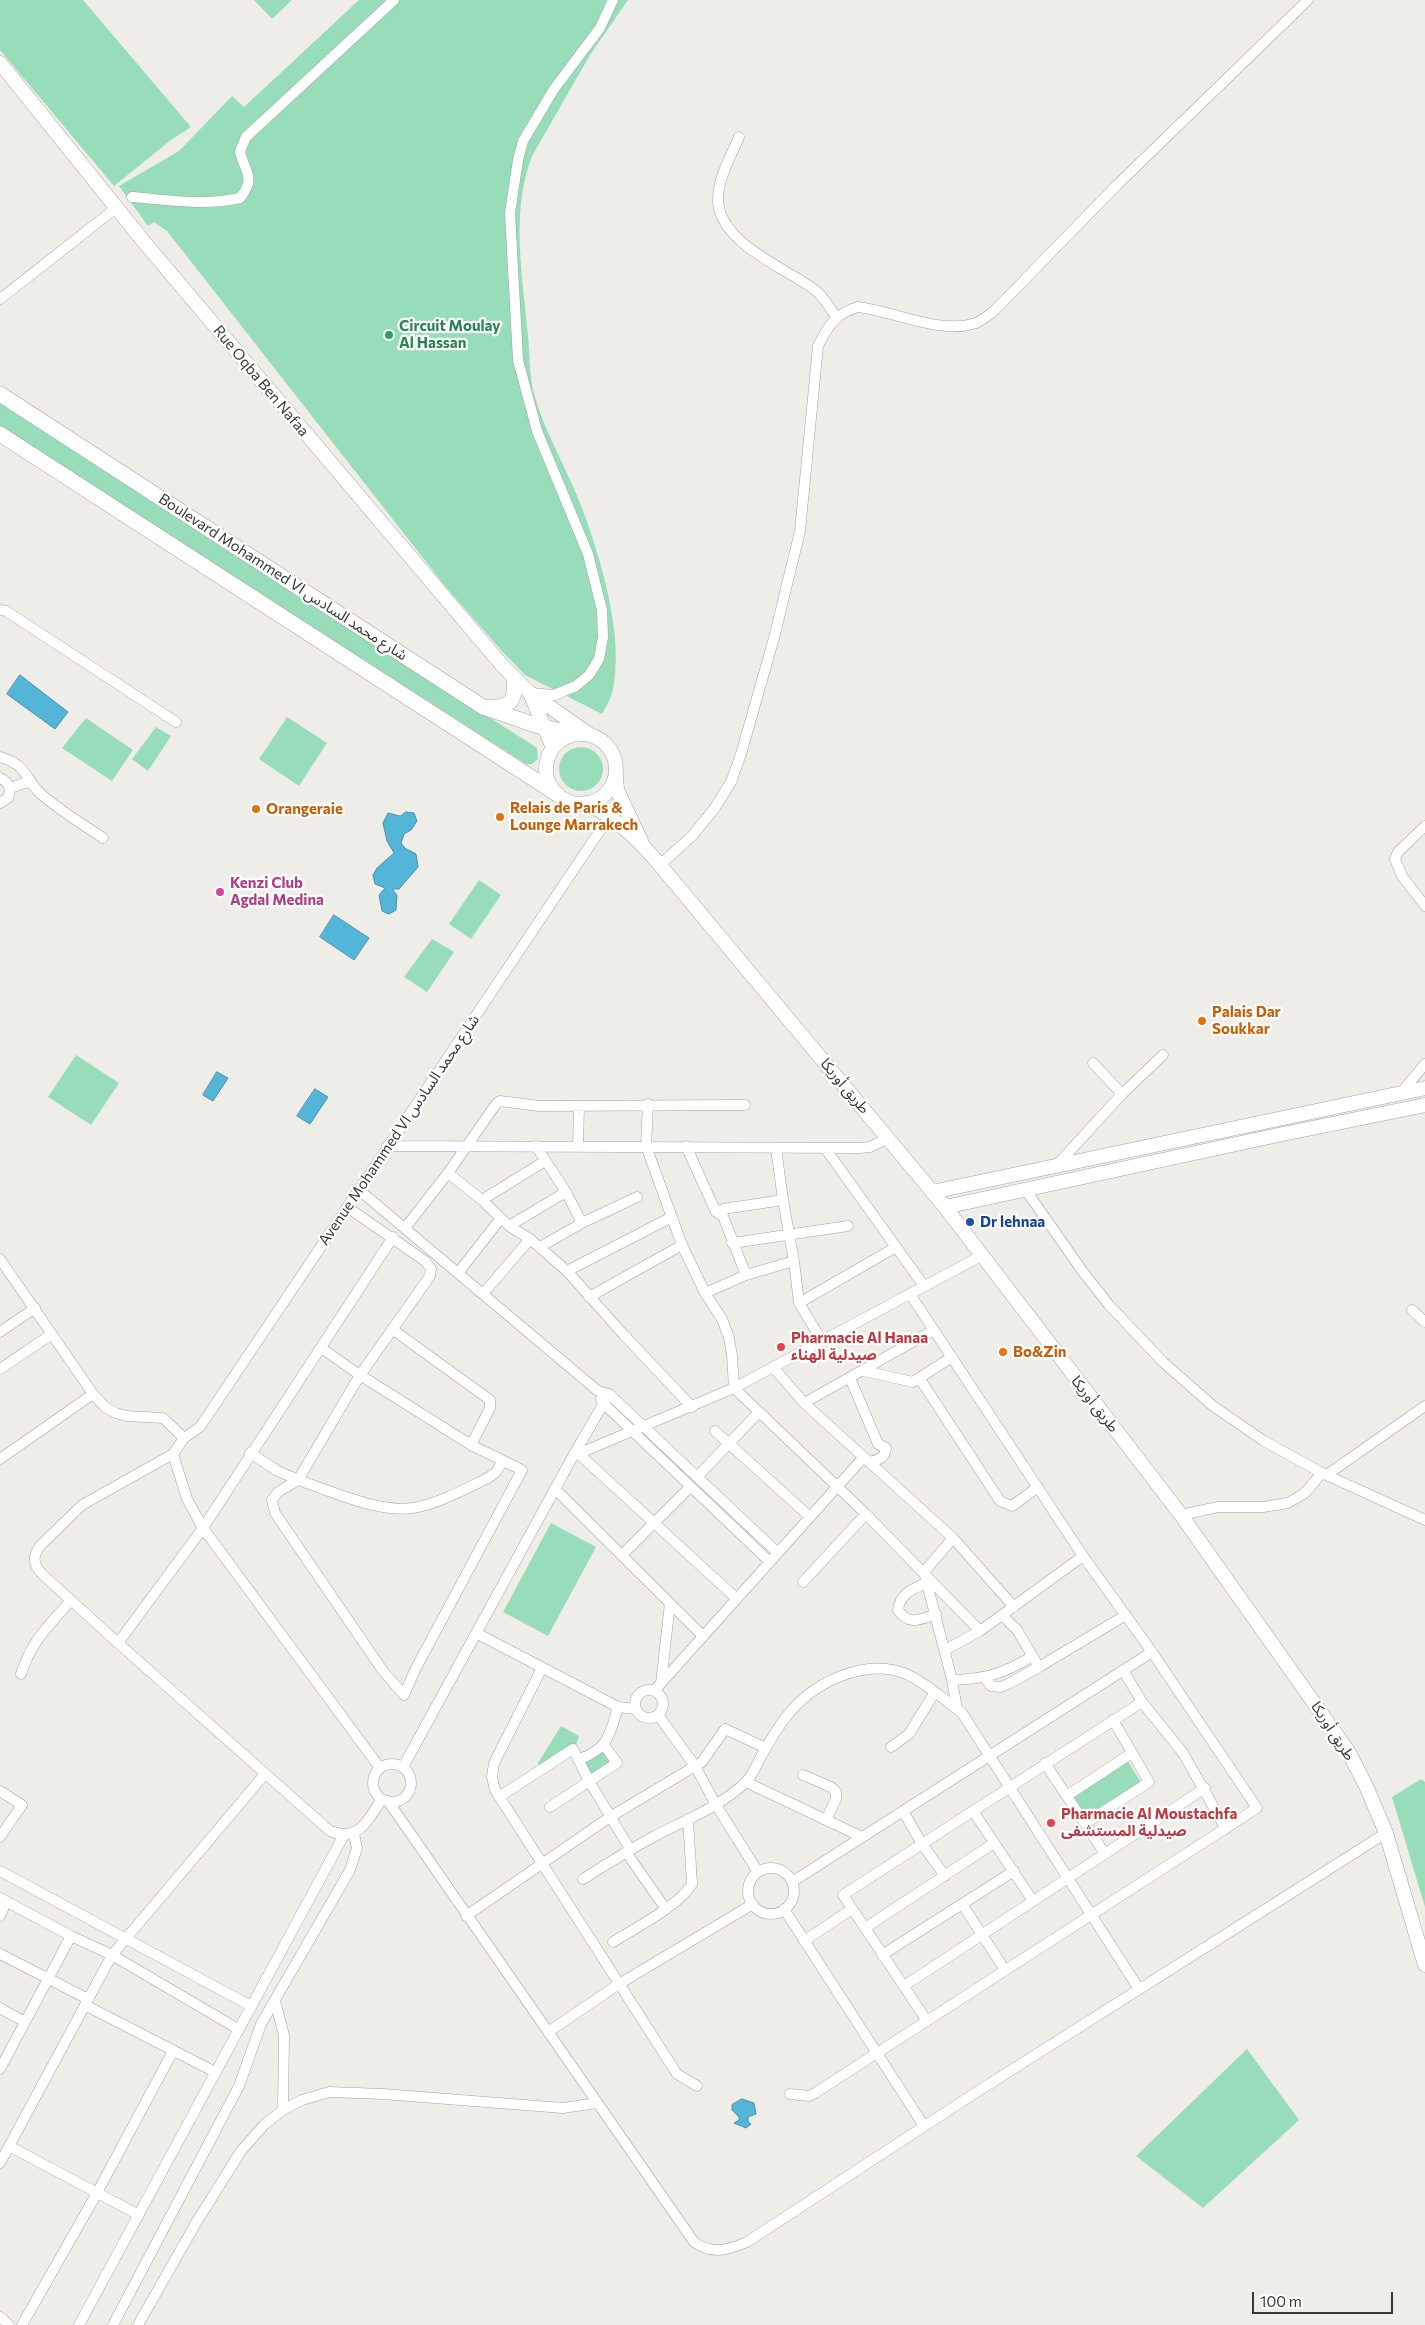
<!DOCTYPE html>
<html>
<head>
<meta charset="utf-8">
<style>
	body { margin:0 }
	#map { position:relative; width:1425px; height:2325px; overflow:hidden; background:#efede8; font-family:Commissioner,sans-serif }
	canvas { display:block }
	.scale { position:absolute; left:1252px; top:2292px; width:141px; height:22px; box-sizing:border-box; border:2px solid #3a3937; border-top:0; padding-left:6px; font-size:15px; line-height:18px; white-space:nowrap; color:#3a3937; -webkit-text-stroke:4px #fff; paint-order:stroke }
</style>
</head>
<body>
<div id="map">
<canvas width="1425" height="2325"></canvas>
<div class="scale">100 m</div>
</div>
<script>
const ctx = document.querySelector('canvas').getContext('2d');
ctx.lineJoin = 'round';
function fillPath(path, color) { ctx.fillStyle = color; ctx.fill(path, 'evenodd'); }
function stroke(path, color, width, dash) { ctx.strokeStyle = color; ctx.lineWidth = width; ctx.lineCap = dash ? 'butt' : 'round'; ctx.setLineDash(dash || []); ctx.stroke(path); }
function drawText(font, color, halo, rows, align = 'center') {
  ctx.font = font + ' Commissioner,"Noto Sans Arabic",sans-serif'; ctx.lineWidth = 4.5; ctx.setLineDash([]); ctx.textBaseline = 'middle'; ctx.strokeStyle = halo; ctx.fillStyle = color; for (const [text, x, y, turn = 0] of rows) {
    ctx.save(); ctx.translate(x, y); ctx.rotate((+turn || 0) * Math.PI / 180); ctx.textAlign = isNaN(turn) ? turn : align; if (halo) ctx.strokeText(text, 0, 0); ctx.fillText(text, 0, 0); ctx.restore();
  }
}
fillPath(new Path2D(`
	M0,0h83l108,127 -20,13 -57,46 -114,-136z
	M254,0h38l-20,19z
	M359,0h269l-38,55 -58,101c-22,57 -9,122 -4,180 2,20 1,42 7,61 10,35 29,67 43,101 20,50 45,131 36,185 -1,11 -6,21 -12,31l-77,-39 -23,-24 -57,-65 -278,-355 -13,-9 -6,4 -29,-40 60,-35 53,-55 12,11z
	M0,402l537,346 1,11 -6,5h-6l-526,-338z
	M287,717l40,26 -28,43 -40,-27z
	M86,718l47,32 -21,31 -50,-33z
	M156,727l15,9 -23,35 -16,-12z
	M559 769a22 22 0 1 1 44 0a22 22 0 1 1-44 0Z
	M479,880l22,15 -30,44 -22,-15z
	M432,939l22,13 -27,40 -23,-15z
	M76,1055l43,28 -28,42 -43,-28z
	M551,1523l45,24 -48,89 -45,-24z
	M561,1726l18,10 -3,9 -33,25 -5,-7z
	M606,1750l9,14 -21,14 -9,-15z
	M1127,1760l15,24 -57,36 -15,-24z
	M1421,1779l4,3v125l-33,-110z
	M1247,2049l52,71 -96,88 -67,-52z`), '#98ddb9');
const water = new Path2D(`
	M20,675l48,37 -13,17 -48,-35z
	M406,812l8,1 3,8 -6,9 -7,4 -3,9 4,5 11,6 2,13 -19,22h-7l5,6 -1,15 -7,4 -7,-3 -3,-16 6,-7 -10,-4 -2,-9 4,-7 17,-15 -7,-12 -4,-18 5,-10 12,3z
	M334,915l35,23 -15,22 -34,-23z
	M217,1072l11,6 -15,23 -10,-6z
	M315,1089l13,8 -18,27 -13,-8z
	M742,2099l12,4 2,11 -8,3v5l3,2 -5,4 -12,-5 5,-3v-3l-7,-7v-5z`);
fillPath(water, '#53b5d8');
stroke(water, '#4c90a8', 1);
const street = new Path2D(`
	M739,137c-8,19 -21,41 -21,62 0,44 68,69 97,91 9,7 15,18 21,27
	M132,197c37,3 72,9 108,1 17,-21 4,-26 0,-47l6,-14 148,-137
	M0,299l116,-91
	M0,610l6,1 170,111
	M531,693l23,2 22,-9 13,-11 10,-16 4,-22 -1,-27 -14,-56 -51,-123 -19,-71 -8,-147 8,-53 5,-19 31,-52 46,-61 13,-28
	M0,757c29,8 24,23 42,38 19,16 40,29 61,43
	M0,778c9,4 12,11 8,20l-8,5
	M10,788l21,-7
	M1425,826l-27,26 -3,7 7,17 23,30
	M660,865l32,-29 22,-27 17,-27 10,-28 33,-116 26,-107 18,-185c10,-20 18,-33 40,-39 35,4 84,28 118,16 7,-3 13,-8 19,-13l122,-125 191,-185
	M1093,1063l29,31
	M1401,1093l24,-29
	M648,1104l-2,42 36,99 23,48 17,26 7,19 3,17 2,33 132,126 114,117
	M387,1146l473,2 10,-1 18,-9
	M536,1146l30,46 16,31 -42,24
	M578,1146l1,-40
	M686,1146l30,66 7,4 23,59
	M776,1148l7,52 11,61 5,42 23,38
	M825,1148l99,138
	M1057,1165l65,-71 41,-39
	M448,1173l34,27 27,26 21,13 37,32 56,63 69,73
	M358,1189l240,202 11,3 169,159
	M1025,1189l58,83 26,33 54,57 50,44 51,35 58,32 103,47
	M482,1200l63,-39
	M716,1212l7,-3 60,-9
	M582,1223l55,-26
	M509,1226l57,-34
	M405,1228l43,-55 48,-69 4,-3 39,5 206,-1
	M732,1243l116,-17
	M0,1259l93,135 12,13 11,6 10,3 37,2 21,20
	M567,1271l105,-54
	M458,1273l43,-55
	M705,1293l41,-18 48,-14
	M483,1294l47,-55
	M589,1297l93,-52
	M799,1303l97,-56
	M1412,1310l13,12
	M392,1329l98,71v8l-19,37
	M0,1332l35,-24
	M321,1348l39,27 111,70 51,25 -107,200 -11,25 -21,-24 -108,-158 -3,-13 6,-8 20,-12c34,11 79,33 115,28 25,-4 52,-19 75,-30l8,-6 7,-11
	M773,1367l31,36 149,135 61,69
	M0,1369l52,-35
	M864,1371l49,11 39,-25
	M850,1378l28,66 8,4c0,10 -8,12 -17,14
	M920,1379l80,122 12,5 26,-19
	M601,1399l2,4 167,159
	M804,1403l130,-73
	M715,1431l95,86
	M250,1453l26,17 22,10 62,-105 70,-99 1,-7 -6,-8 -78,-54
	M580,1455l157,144
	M573,1456l161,-68 247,-132
	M0,1459l93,-65
	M1328,1474l97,-68
	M697,1477l62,-65
	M555,1489l148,147
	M1181,1515l37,-8h45l25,-4 17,-10 17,-20
	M953,1538l-29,34 28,108 5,29 5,4 177,276
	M622,1555l68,-68
	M803,1582l63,-68
	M928,1582c-15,7 -28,11 -30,28 11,16 22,10 38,4
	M1002,1615l15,15 22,37 87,-52
	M476,1633l142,74 18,2
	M118,1643l-76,-69c-9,-10 -10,-17 -2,-28l42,-41 91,-51
	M945,1650l35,-19 103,-75
	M542,1668l-48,95 -2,14 3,13 182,284 20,12
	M1123,1670l19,32 41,51 43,76
	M21,1674c11,-34 27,-47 50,-74
	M985,1678l6,8 10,1 7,-3 31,-17
	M952,1680c33,-1 51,-6 79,-23l-1,-4
	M661,1683l9,-80
	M635 1704a14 14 0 1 1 28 0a14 14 0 1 1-28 0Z
	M654,1691l209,-233
	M658,1715l37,51 21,39 42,67
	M891,1747l18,-13 26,-42
	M580,1759c29,-11 30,-25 38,-52
	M1045,1763l60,91
	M373 1783a19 19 0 1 1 38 0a19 19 0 1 1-38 0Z
	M403,1767l170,-311 36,-62
	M380,1768l-177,-240 190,-291
	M803,1775l28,12 5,5v7l-10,21
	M746,1782l116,55
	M0,1791l22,14 -22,32
	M1068,1795l64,-42
	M499,1797l74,-48 16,32 41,68
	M382,1799c-15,22 -22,43 -52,32l-212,-188 85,-115 -16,-29 -14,-45 11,-16 16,-11 409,-610
	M388,1801l306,441c18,13 34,8 53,0l225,-147 414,-262
	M550,1807l67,-44 -13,-18
	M903,1811l19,33 23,32
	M973,1811l60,90
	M1086,1823l63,-41 -36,-62
	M626,1852l39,56
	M748 1891a23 23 0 1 1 46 0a23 23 0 1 1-46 0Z
	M0,1871l251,135
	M583,1879c24,-15 47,-30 72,-43 31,-16 66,-30 91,-54 7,-7 11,-18 16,-27 7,-13 15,-26 24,-38 26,-34 77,-59 118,-44 19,8 37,24 53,36
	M792,1882l360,-230
	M0,1898l71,38 41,19 126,74
	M962,1904l43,66
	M784,1909l140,217
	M0,1916l6,-14
	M466,1916l144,-99 92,-55 23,-33 41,19
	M865,1928l129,-85
	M804,1941l48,-32
	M613,1942c22,-14 66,-36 79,-58l-4,-65
	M0,1954l88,45
	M882,1955l132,-84
	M904,1986l301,-198
	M275,2001l9,34 -1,75
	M85,2005l130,67
	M0,2008l25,14
	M927,2021l-84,-126 299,-193
	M548,2032l71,-48 134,-80
	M0,2069l71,-133
	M790,2094l19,2 6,-3 442,-285 -105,-156 -69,-96 -173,-262
	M9,2146l130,69
	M0,2163l112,-208 153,-181
	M0,2317l9,8
	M22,2325l75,-132 76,-142
	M79,2325l265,-490
	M113,2325l126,-239 22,-62 89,-154 7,-22 -3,-14
	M138,2325l58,-102 45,-72 23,-26 19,-15 19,-10 27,-8 54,2 180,14 34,-5`);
const secondary = new Path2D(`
	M0,63l144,179 357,422 29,29 60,42
	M530,693l23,55
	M546 769a35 35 0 1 1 70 0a35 35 0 1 1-70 0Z
	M616,776l1,14 24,51
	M585,803c30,13 55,38 75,62l285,342 236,308 167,236 18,35 20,47 39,132
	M932,1192l493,-104
	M945,1207l333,-72 147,-30`);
const primary = new Path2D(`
	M0,394l483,313 55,19 40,8
	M0,434l557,360
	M489,707c23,1 27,-8 25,-29`);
stroke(street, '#a3a29d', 11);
stroke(secondary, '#a3a29d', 15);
stroke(primary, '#a3a29d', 16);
stroke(street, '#fff', 10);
stroke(secondary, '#fff', 14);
stroke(primary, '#fff', 15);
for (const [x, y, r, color] of [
	[389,335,5,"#2e9e5b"],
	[256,809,5,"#e8710a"],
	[500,817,5,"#e8710a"],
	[220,892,5,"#d1479c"],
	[1202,1021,5,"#e8710a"],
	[970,1222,5,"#1a4fb4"],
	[781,1347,5,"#e0444e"],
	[1003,1352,5,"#e8710a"],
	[1051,1823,5,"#e0444e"]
]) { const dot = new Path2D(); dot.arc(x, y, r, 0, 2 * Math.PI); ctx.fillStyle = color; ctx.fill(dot); stroke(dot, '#fff', 2); }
drawText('bold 15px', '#27864d', '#fff', [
	["Circuit Moulay",399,326],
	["Al Hassan",399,343]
], 'left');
drawText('15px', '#3a3937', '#fff', [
	["Rue Oqba Ben Nafaa",261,381,50],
	["Boulevard Mohammed VI شارع محمد السادس",283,577,33],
	["طريق أوريكا",845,1086,50],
	["Avenue Mohammed VI شارع محمد السادس",399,1130,-56],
	["طريق أوريكا",1095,1404,52],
	["طريق أوريكا",1333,1731,57]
]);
drawText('bold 15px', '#c56008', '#fff', [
	["Relais de Paris &",510,808],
	["Lounge Marrakech",510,825],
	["Orangeraie",266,809],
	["Palais Dar",1212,1012],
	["Soukkar",1212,1029],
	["Bo&Zin",1013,1352]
], 'left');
drawText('bold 15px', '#b23c85', '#fff', [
	["Kenzi Club",230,883],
	["Agdal Medina",230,900]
], 'left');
drawText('bold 15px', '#164399', '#fff', [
	["Dr lehnaa",980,1222]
], 'left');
drawText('bold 15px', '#be3a42', '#fff', [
	["Pharmacie Al Hanaa",791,1338],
	["صيدلية الهناء",791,1355],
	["Pharmacie Al Moustachfa",1061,1814],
	["صيدلية المستشفى",1061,1831]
], 'left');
</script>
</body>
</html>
